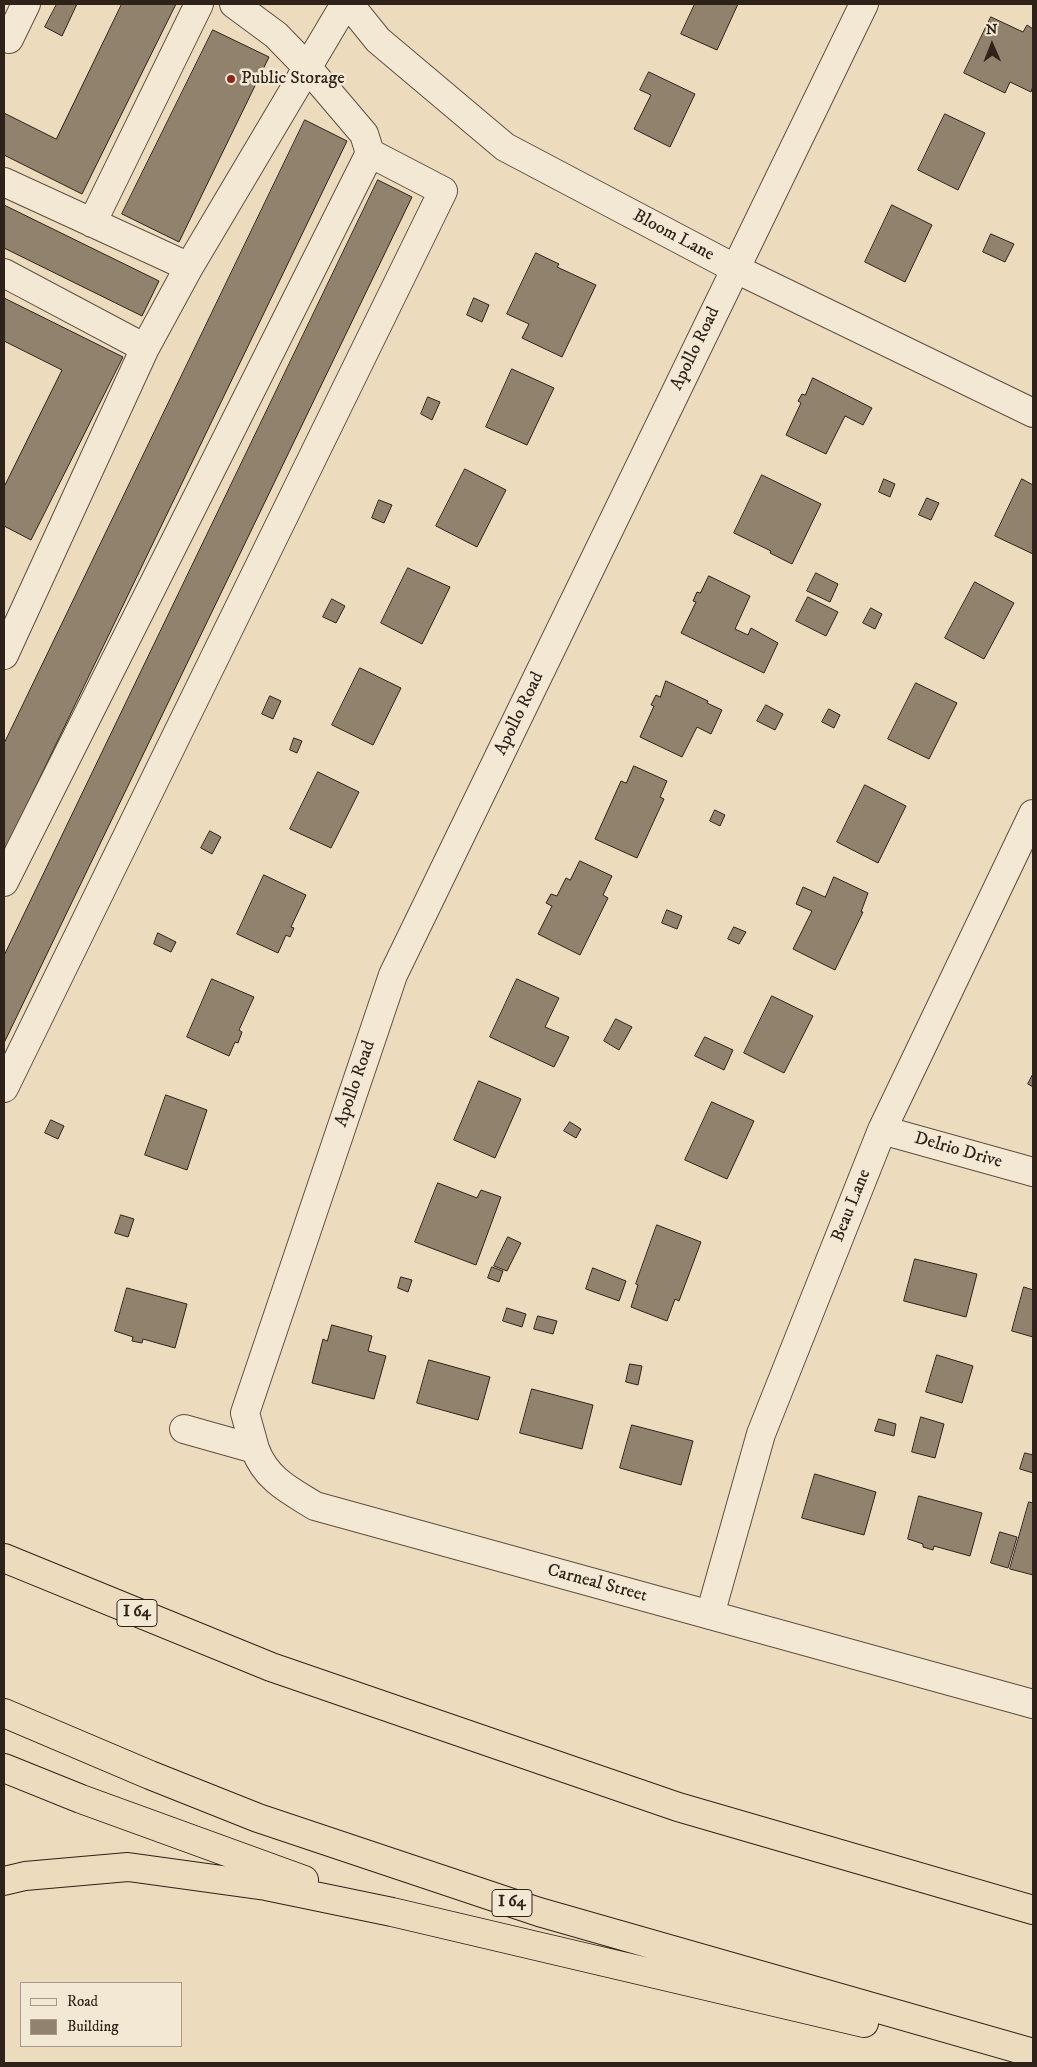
<!DOCTYPE html>
<html>
<head>
<meta charset="utf-8">
<style>
	body { margin:0 }
	#map { position:relative; width:1037px; height:2067px; overflow:hidden; background:#ecdbbd; font-family:"IM FELL DW Pica",serif }
	canvas { display:block }
	.frame { position:absolute; inset:0; border:5px solid #2f2219; pointer-events:none }
	.legend { position:absolute; left:20px; top:1982px; width:162px; height:65px; box-sizing:border-box; background:#f3e8d4; border:1px solid #a59989; margin:0; padding:6px 9px; list-style:none; font-size:15px; color:#2f2219 }
	.legend li { display:flex; align-items:center; gap:10px; height:25px }
	.legend b { width:25px; border:1px solid #a59989 }
	.north { position:absolute; left:967px; top:20px; width:50px; height:50px; -webkit-text-stroke:4px #f3e8d4; paint-order:stroke; rotate:359deg; font-size:14px; font-weight:700; line-height:20px; text-align:center; color:#2f2219 }
	.north::after { content:''; display:block; margin:auto; width:18px; height:22px; background:#2f2219; clip-path:polygon(50% 0,100% 100%,50% 72%,0 100%) }
</style>
</head>
<body>
<div id="map">
<canvas width="1037" height="2067"></canvas>
<div class="frame"></div>
<ul class="legend">
<li><b style="height:6px;background:#f3e8d4"></b>Road</li>
<li><b style="height:14px;background:#91826e"></b>Building</li>
</ul>
<div class="north">N</div>
</div>
<script>
const ctx = document.querySelector('canvas').getContext('2d');
ctx.lineJoin = 'round';
function fillPath(path, color) { ctx.fillStyle = color; ctx.fill(path, 'evenodd'); }
function stroke(path, color, width, dash) { ctx.strokeStyle = color; ctx.lineWidth = width; ctx.lineCap = dash ? 'butt' : 'round'; ctx.setLineDash(dash || []); ctx.stroke(path); }
function drawText(font, color, halo, rows, align = 'center') {
  ctx.font = font + ' "IM FELL DW Pica",serif'; ctx.lineWidth = 5; ctx.setLineDash([]); ctx.textBaseline = 'middle'; ctx.strokeStyle = halo; ctx.fillStyle = color; for (const [text, x, y, turn = 0] of rows) {
    ctx.save(); ctx.translate(x, y); ctx.rotate((+turn || 0) * Math.PI / 180); ctx.textAlign = isNaN(turn) ? turn : align; if (halo) ctx.strokeText(text, 0, 0); ctx.fillText(text, 0, 0); ctx.restore();
  }
}
const building = new Path2D(`
	M57,4h20l-15,32 -17,-9z
	M122,4h54l-94,190 -78,-39v-42l52,26z
	M695,4h43l-21,46 -36,-16z
	M991,17l32,15 4,-7 6,4v57l-2,6 -21,-10 -5,11 -41,-20z
	M213,30l56,27 -90,185 -57,-28z
	M649,72l46,22 -25,53 -36,-18 17,-34 -11,-5z
	M945,114l40,19 -27,57 -40,-20z
	M305,120l42,21 -343,711v-108z
	M378,180l34,17 -408,846v-87z
	M4,205l155,76 -17,35 -138,-68z
	M892,205l40,20 -27,57 -40,-20z
	M991,234l23,10 -9,18 -22,-10z
	M536,253l23,11 -2,3 39,18 -34,72 -40,-19 7,-14 -22,-10z
	M4,298l119,59 -92,183 -27,-14v-39l58,-117 -58,-29z
	M474,298l15,7 -7,17 -15,-7z
	M512,369l42,19 -27,57 -41,-18z
	M813,378l59,30 -9,17 -18,-9 -19,38 -40,-19 15,-32 -3,-2 4,-7 3,1z
	M428,397l12,5 -8,18 -11,-6z
	M465,469l41,21 -29,57 -41,-21z
	M762,475l59,29 -29,60 -22,-11 1,-2 -37,-18z
	M884,479l11,5 -5,13 -11,-5z
	M1022,479l11,6v69l-38,-18z
	M927,498l12,5 -8,17 -12,-5z
	M379,500l13,5 -8,18 -12,-5z
	M408,568l42,19 -28,57 -41,-21z
	M816,573l22,11 -8,18 -23,-11z
	M709,576l41,20 -15,33 13,6 3,-7 27,15 -14,30 -83,-40 15,-31 -3,-1 4,-9 3,1z
	M975,582l39,21 -30,56 -39,-21z
	M808,597l30,15 -12,24 -30,-15z
	M332,599l13,7 -9,17 -13,-6z
	M871,608l11,6 -7,15 -12,-6z
	M360,668l41,20 -28,57 -41,-20z
	M666,681l42,20 -1,2 15,7 -11,24 -14,-7 -15,30 -42,-20 14,-31 -3,-1 5,-10 4,2z
	M916,683l41,20 -28,56 -41,-20z
	M270,696l11,5 -8,18 -11,-5z
	M766,705l17,9 -8,16 -18,-9z
	M829,709l11,6 -6,13 -12,-6z
	M294,738l8,3 -5,12 -7,-3z
	M634,766l33,15 -7,16 4,2 -27,59 -42,-19 26,-58 5,2z
	M318,772l41,20 -28,56 -41,-19z
	M865,785l41,21 -28,57 -41,-21z
	M715,810l10,5 -5,11 -10,-5z
	M210,831l11,6 -9,17 -11,-6z
	M580,861l32,15 -9,19 5,3 -28,57 -42,-21 14,-28 -6,-3 5,-9 6,2 9,-18 4,2z
	M264,875l42,20 -15,32 3,1 -4,9 -4,-2 -8,18 -41,-19z
	M834,877l34,16 -7,19h2l-28,58 -42,-21 19,-38 -16,-7 7,-17 22,10z
	M667,910l15,6 -5,13 -15,-6z
	M734,927l12,5 -7,12 -11,-5z
	M158,933l18,9 -5,10 -17,-8z
	M212,979l42,18 -15,33 3,2 -4,11 -3,-1 -6,14 -42,-19z
	M517,979l42,19 -14,29 24,10 -15,30 -64,-30z
	M772,996l41,20 -29,57 -40,-20z
	M616,1019l16,8 -13,23 -15,-9z
	M705,1037l28,13 -9,20 -29,-14z
	M1033,1074v13l-5,-3z
	M479,1081l42,18 -26,59 -41,-18z
	M166,1095l41,15 -20,60 -42,-15z
	M712,1102l42,19 -27,58 -42,-19z
	M51,1120l13,6 -6,13 -13,-6z
	M570,1122l11,7 -5,9 -12,-7z
	M438,1183l39,15 4,-8 20,7 -25,68 -61,-23z
	M121,1215l13,4 -6,18 -13,-4z
	M657,1225l44,17 -22,59 -4,-2 -8,22 -36,-14 7,-22 -2,-1z
	M508,1237l13,6 -14,28 -13,-5z
	M915,1259l62,15 -11,43 -62,-16z
	M492,1267l11,4 -4,11 -11,-4z
	M593,1268l33,13 -7,20 -33,-12z
	M401,1277l11,3 -4,12 -10,-4z
	M1024,1287l9,3v47l-21,-6z
	M127,1288l60,16 -12,44 -32,-9 -1,4 -10,-2 1,-4 -18,-6z
	M507,1308l19,6 -4,13 -19,-6z
	M538,1316l19,5 -4,13 -19,-5z
	M332,1325l40,11 -4,15 18,5 -12,43 -62,-16 11,-44 4,2z
	M937,1355l36,11 -11,37 -36,-11z
	M429,1360l61,17 -12,43 -61,-17z
	M630,1364l12,2 -4,19 -12,-3z
	M532,1389l61,16 -11,44 -62,-16z
	M921,1417l23,7 -9,34 -23,-6z
	M879,1419l17,5 -2,12 -19,-5z
	M632,1425l61,16 -12,44 -61,-17z
	M1025,1453l8,2v18l-13,-4z
	M815,1474l61,18 -12,43 -62,-17z
	M919,1496l63,17 -12,43 -36,-10 -1,4 -10,-3v-3l-15,-5z
	M1029,1502l4,1v72l-23,-6z
	M1000,1532l17,5 -9,31 -17,-5z`);
fillPath(building, '#91826e');
stroke(building, '#2f2219', 1);
const minor = new Path2D(`
	M234,4l42,31 31,32 57,67 6,19
	M349,4l29,36 127,107 231,122 297,144
	M4,37l5,2 17,-35
	M4,182l185,85
	M92,223l107,-219
	M4,273l141,75 44,-81 156,-263
	M4,655l141,-307
	M4,882l366,-729 73,38 -439,897
	M882,1130l151,42
	M184,1429l71,20c11,30 34,41 60,57l718,198
	M255,1449l-10,-36 148,-438 471,-971
	M710,1615l51,-181 121,-304 151,-316`);
const highway = new Path2D(`
	M4,1558l267,109 407,140 355,103
	M4,1713l146,62 108,43 281,94 494,141
	M4,1768l77,31 223,81
	M4,1881l21,-5 103,-9 138,19 126,26 472,111`);
stroke(minor, '#5e5042', 30);
stroke(highway, '#2f2219', 30);
stroke(minor, '#f3e8d4', 28);
stroke(highway, '#ecdbbd', 28);
for (const [x, y, r, color] of [
	[231,79,5,"#8f2418"]
]) { const dot = new Path2D(); dot.arc(x, y, r, 0, 2 * Math.PI); ctx.fillStyle = color; ctx.fill(dot); stroke(dot, '#f3e8d4', 2); }
for (const [x, y, w] of [
	[137,1613,40],
	[512,1903,40]
]) { const box = new Path2D(); box.roundRect(x - w / 2, y - 13.5, w, 27, 4); ctx.fillStyle = '#f3e8d4'; ctx.fill(box); stroke(box, '#2f2219', 1); }
drawText('bold 16px', '#2f2219', null, [
	["I 64",137,1613],
	["I 64",512,1903]
]);
drawText('18px', '#2f2219', '#f3e8d4', [
	["Public Storage",241,79]
], 'left');
drawText('18px', '#2f2219', '#f3e8d4', [
	["Bloom Lane",673,236,28],
	["Apollo Road",696,349,-64],
	["Apollo Road",520,714,-64],
	["Apollo Road",356,1084,-71],
	["Delrio Drive",958,1151,16],
	["Beau Lane",852,1206,-68],
	["Carneal Street",597,1584,15]
]);
</script>
</body>
</html>
